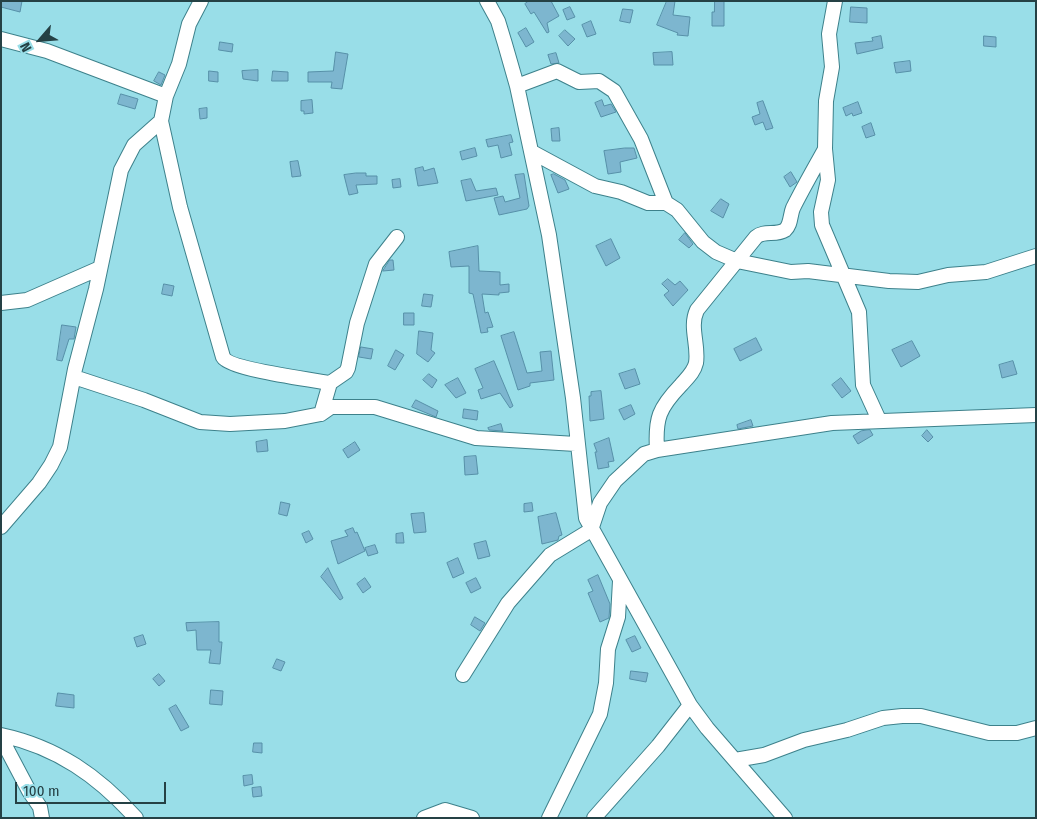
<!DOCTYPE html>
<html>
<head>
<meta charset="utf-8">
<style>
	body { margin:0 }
	#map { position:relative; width:1037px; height:819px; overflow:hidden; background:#99dee8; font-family:"Fira Sans Condensed",sans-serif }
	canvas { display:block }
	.frame { position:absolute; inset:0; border:2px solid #254145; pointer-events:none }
	.north { position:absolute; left:15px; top:15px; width:50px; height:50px; -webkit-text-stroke:4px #99dee8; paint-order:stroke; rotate:243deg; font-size:14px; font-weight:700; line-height:20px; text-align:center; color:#254145 }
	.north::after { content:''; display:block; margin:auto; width:18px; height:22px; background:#254145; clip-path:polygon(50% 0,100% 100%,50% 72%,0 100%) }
	.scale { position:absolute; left:15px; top:782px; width:151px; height:22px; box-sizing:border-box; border:2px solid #254145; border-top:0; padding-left:6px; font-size:15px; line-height:18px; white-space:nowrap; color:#254145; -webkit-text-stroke:4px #99dee8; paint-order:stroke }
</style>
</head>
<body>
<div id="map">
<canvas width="1037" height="819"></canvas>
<div class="frame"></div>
<div class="north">N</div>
<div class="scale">100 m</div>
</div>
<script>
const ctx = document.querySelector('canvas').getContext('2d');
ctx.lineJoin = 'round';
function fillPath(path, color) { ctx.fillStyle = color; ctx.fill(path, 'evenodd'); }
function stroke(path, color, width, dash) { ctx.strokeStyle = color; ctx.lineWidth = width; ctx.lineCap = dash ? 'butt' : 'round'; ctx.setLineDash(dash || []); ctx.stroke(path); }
const building = new Path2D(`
	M1,1h21l-2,11 -19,-5z
	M529,1h22l8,15 -12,7 2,9 -2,1 -13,-21 -3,2 -6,-10z
	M667,1h8l-2,14 17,2 -2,19 -11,-1 1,-2 -21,-8z
	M715,1h9v25h-12v-14h2z
	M570,7l5,10 -8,3 -4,-10z
	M851,7l16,1v15l-17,-1z
	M623,9l10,1 -3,13 -10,-2z
	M591,21l5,13 -9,3 -5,-12z
	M526,28l8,14 -8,5 -8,-14z
	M565,30l10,9 -7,7 -9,-10z
	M881,36l2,12 -26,6 -2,-11 18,-2 -1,-3z
	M984,36l12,1v10l-12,-1z
	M220,42l13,2 -1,8 -13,-2z
	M336,52l12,2 -6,35 -11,-1 1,-6h-24v-10l25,-1z
	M672,52l1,13h-19l-1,-12z
	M556,53l3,10 -8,1 -3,-9z
	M910,61l1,10 -15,2 -2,-10z
	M258,70v11l-15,-2 -1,-8z
	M209,71l9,1v10l-9,-1z
	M273,71l15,1v9h-16z
	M159,72l6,3 -4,10 -7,-4z
	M121,94l17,5 -3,10 -17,-5z
	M312,100l1,13 -9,1v-3h-3v-10z
	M602,100l2,6 7,-2 5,8 -15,5 -6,-14z
	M763,101l10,27 -7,2 -3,-8 -8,3 -3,-8 8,-3 -3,-11z
	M858,102l4,11 -9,3 -1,-3 -6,3 -3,-8z
	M207,108v10l-7,1 -1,-10z
	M871,123l4,12 -9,3 -4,-11z
	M559,128l1,13h-8l-1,-12z
	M511,135l2,7 -4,1 3,12 -11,3 -3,-13 -10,2 -2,-7z
	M475,148l2,8 -15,4 -2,-8z
	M625,148h9l3,10 -17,4 1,10 -13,2 -4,-23z
	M298,161l3,15 -9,1 -2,-15z
	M423,167l1,4 10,-3 4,15 -20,3 -3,-17z
	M791,172l6,10 -7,5 -6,-10z
	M356,173h10v3h11v8l-21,1 2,8 -9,2 -5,-20z
	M524,174l5,32 -2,3 -28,6 -5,-17 9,-2 2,6 15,-4 -5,-23z
	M554,174l11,6 4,9 -11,4 -7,-18z
	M400,179l1,8 -8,1 -1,-8z
	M471,179l5,12 20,-3 2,7 -32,6 -5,-20z
	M721,199l8,5 -6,14 -12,-7z
	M685,233l8,11 -4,4 -10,-8z
	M611,239l9,19 -14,8 -10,-20z
	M478,246l1,25 21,1v13l9,-1v8l-10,1v2l-17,-1 3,19 3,-1 5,15 -6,1 1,4 -7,1 -8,-39 -4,-1v-27l-18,1 -2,-15z
	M390,260h3l1,10 -11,1z
	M668,279l7,6 5,-4 8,9 -15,16 -9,-11 5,-4 -7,-7z
	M164,284l10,2 -2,10 -10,-2z
	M424,294l9,1 -2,12 -9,-1z
	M404,313h10v12h-10z
	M62,325l14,2 -2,12h-5l-7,22 -5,-1z
	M419,331l14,2 -2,17 4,3 -7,9 -11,-8z
	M514,332l13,41 15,-2 -2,-19 11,-1 3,29 -24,3v3l-12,4 -17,-54z
	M756,338l6,12 -22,11 -6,-12z
	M912,341l8,15 -19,11 -9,-17z
	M361,347l12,2 -2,10 -12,-2z
	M396,350l8,5 -9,15 -7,-4z
	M494,361l19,45 -3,2 -10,-15 -19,6 -3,-9 5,-2 -8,-19z
	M1013,361l4,13 -15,4 -3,-13z
	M635,369l5,15 -15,5 -6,-15z
	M429,374l8,6 -5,8 -9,-8z
	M458,378l8,15 -10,5 -11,-13z
	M841,378l10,13 -9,7 -10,-13z
	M601,391l3,28 -14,2 -1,-25h2v-4z
	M416,400l22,11 -2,6 -24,-10z
	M631,405l4,9 -11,6 -5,-10z
	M464,409l14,2 -1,9 -14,-2z
	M751,420l2,6 -15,3 -1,-4z
	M501,424l2,7 -14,-1 -1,-2z
	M870,430l3,5 -15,9 -5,-8 8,-5z
	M927,430l6,7 -5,5 -6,-6z
	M609,438l5,23 -6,1 1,5 -11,2 -3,-17h2l-3,-8z
	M267,440l1,11 -11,1 -1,-10z
	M355,442l5,8 -12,8 -5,-8z
	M476,456l2,18 -13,1 -1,-18z
	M281,502l9,2 -3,12 -8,-2z
	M532,503l1,8 -9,1v-8z
	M424,513l2,19 -12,1 -3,-19z
	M556,513l6,22 -3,1 -1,4 -16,4 -4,-27z
	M353,528l2,5 2,-1 8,19 -27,13 -7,-23 17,-5 -3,-5z
	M309,531l4,8 -7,4 -4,-9z
	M403,533l1,10h-8v-9z
	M486,541l4,15 -12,3 -4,-15z
	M375,545l3,8 -10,3 -3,-8z
	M458,558l6,15 -11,5 -6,-15z
	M328,568l15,30 -3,2 -19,-23z
	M598,575l12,29 -1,14 -9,4 -12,-29 5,-2 -5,-11z
	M365,578l6,9 -8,6 -6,-9z
	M476,578l5,10 -10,5 -5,-10z
	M475,617l10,6 -5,8 -9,-6z
	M219,622v20h3l-2,22 -11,-1 2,-13h-14l-1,-20 -9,1 -1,-8z
	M143,635l3,9 -9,3 -3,-9z
	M635,636l6,12 -9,4 -6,-12z
	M277,659l8,3 -4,9 -8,-3z
	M631,671l17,2 -2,9 -16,-3z
	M159,674l6,7 -6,5 -6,-7z
	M211,690l12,1 -1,14 -12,-1z
	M58,693l16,2v13l-18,-2z
	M176,705l13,22 -8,4 -12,-22z
	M254,743h8v10l-9,-1z
	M252,775l1,9 -9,2 -1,-10z
	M261,787l1,9 -9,1 -1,-9z`);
fillPath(building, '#7db6cf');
stroke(building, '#5790a8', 1);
const minor = new Path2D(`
	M201,1l-12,23 -10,40 -13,32 -5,25 19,86 43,150c6,12 90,23 107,26
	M487,1l11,20 7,23 12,42 32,149 24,163 13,120 104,187 17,23 78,90
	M835,1l-6,33 3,33 -6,34 -1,48 3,31 -7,32 1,13 37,87 4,73 16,35
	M1,39l46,12 119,45
	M517,86l40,-15 22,11 20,-1 15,10 27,48 25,64
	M532,152l63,34 26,6 27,11h18l11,7 26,32 13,10 21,9 54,11 17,-1 81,10 29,1 30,-7 38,-3 50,-16
	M1,303l26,-3 73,-32
	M74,377l70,23 56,22 30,2 55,-3 36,-7 10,-7h44l101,31 100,6
	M321,414l9,-31 16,-11 2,-4 9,-45 19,-59 21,-27
	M657,450c-2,-32 2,-42 24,-65 6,-7 13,-13 15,-22 3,-18 -7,-36 1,-53l59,-73c8,-7 20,-1 29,-7 6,-5 5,-15 8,-22 10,-20 21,-39 32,-59
	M1,527l38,-44 12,-18 9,-18 15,-78 21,-80 25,-119 13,-25 27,-24
	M463,675l45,-72 42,-48 41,-25 9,-27 15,-22 29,-27 13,-4 175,-27 204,-8
	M1,735c56,12 97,41 135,83
	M1,738l28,53 11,16 2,11
	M735,760l29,-5 40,-15 43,-10 36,-12 19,-2h19l68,17h28l19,-5
	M424,818l21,-8 27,8
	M549,818l51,-104 6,-31 2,-34 10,-32 2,-36
	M594,818l64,-72 32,-41`);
stroke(minor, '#3d818b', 16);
stroke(minor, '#fff', 14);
</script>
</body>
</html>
